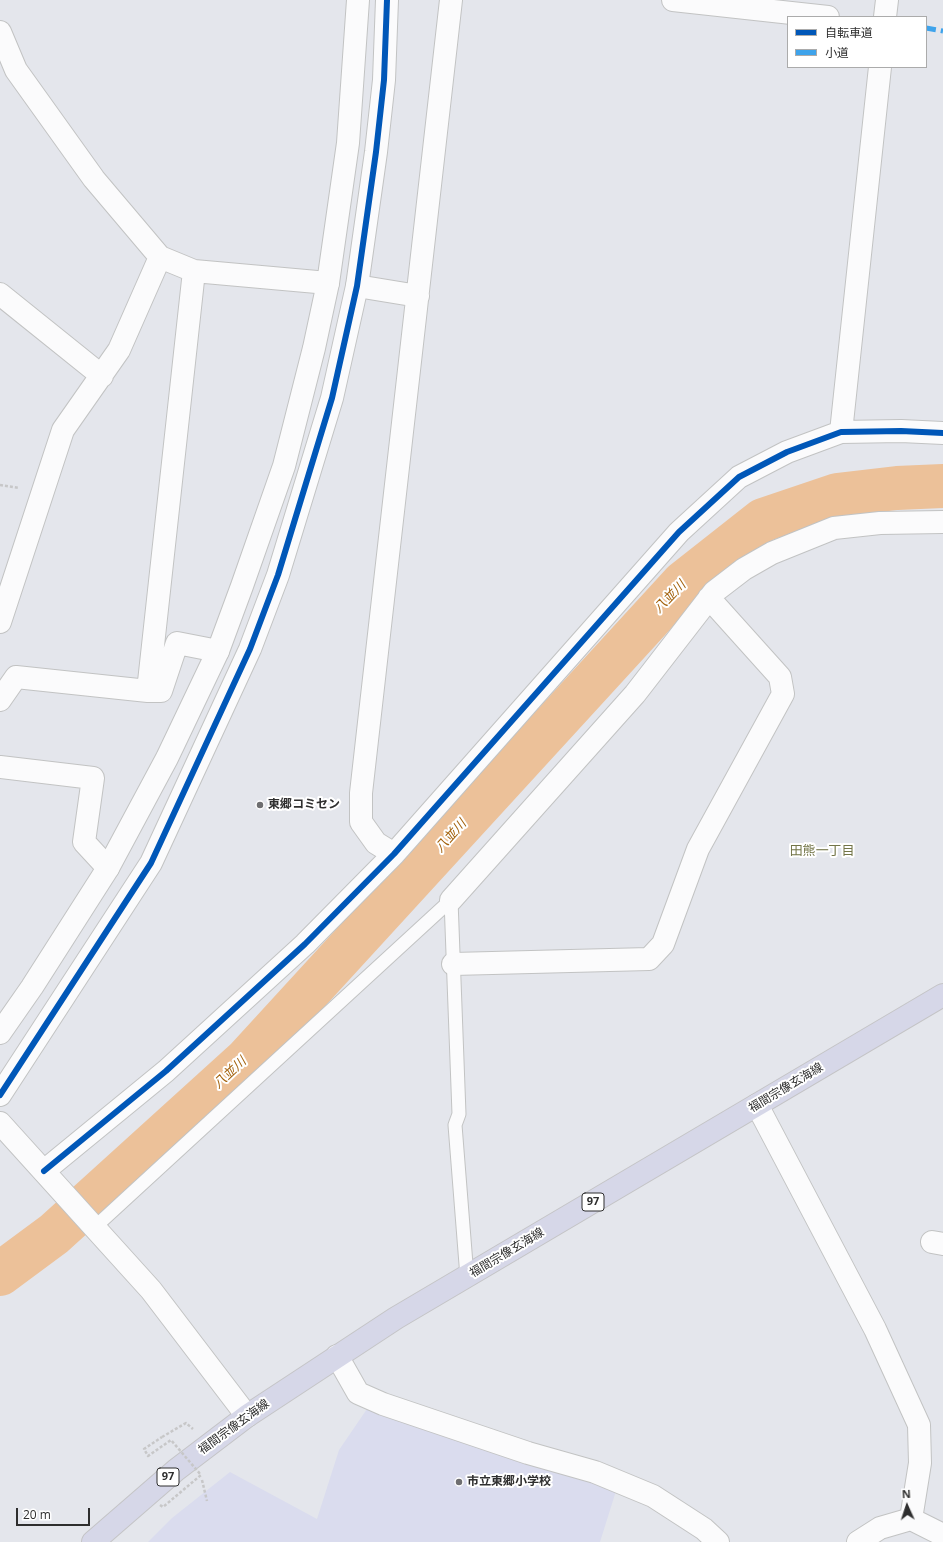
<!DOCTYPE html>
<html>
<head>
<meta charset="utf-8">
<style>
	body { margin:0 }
	#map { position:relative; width:943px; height:1542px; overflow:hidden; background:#e4e6ec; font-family:"Open Sans","Noto Sans JP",sans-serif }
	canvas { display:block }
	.legend { position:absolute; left:787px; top:16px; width:140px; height:52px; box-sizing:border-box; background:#fff; border:1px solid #ababab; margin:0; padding:5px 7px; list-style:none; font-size:12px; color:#2e2e2e }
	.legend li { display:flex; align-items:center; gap:8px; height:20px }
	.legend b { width:20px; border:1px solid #ababab }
	.north { position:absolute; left:887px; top:1486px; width:40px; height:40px; -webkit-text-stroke:3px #fff; paint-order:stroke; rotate:357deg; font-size:11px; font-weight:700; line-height:16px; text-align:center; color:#2e2e2e }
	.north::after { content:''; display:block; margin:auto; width:14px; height:18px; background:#2e2e2e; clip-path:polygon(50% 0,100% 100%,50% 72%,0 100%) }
	.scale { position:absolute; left:16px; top:1508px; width:74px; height:18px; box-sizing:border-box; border:2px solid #2e2e2e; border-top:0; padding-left:5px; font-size:12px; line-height:14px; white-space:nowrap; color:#2e2e2e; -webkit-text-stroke:3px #fff; paint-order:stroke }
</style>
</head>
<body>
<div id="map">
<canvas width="943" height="1542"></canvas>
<ul class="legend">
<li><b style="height:5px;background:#0057b8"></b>自転車道</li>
<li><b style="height:5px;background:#3ea3eb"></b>小道</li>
</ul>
<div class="north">N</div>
<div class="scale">20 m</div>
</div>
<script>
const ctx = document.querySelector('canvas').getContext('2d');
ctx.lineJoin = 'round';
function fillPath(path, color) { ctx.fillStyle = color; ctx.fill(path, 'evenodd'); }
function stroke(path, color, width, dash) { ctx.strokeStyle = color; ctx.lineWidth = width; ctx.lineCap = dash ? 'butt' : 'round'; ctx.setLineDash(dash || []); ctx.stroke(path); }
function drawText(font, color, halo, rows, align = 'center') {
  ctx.font = font + ' "Open Sans","Noto Sans JP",sans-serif'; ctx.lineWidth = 4; ctx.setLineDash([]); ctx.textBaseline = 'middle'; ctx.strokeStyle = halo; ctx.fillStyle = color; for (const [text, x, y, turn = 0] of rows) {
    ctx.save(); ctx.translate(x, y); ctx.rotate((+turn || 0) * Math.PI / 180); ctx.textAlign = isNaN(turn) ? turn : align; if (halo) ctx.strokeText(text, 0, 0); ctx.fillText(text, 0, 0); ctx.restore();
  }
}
fillPath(new Path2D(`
	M369,1406l247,85 -16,51h-452l24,-24 58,-46 87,47 22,-69z`), '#dadcee');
stroke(new Path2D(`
	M0,1274l54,-40 192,-174 437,-477 80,-63 74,-25 60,-7 46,-2`), '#ecc199', 44);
const service = new Path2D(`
	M451,900l8,214 -4,11 12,152
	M95,1227l356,-327`);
const minor = new Path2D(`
	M673,0l155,17
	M885,17l2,-17
	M0,32l16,38 78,109 66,78 34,14 134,12
	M357,286l61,10
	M0,294l102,82
	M841,432l39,-365
	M0,622l63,-192 56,-80 41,-93
	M148,691h13l16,-48 41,8
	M0,700l16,-23 132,14 46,-420
	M0,767l93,11 -9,64 24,26
	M394,854l-18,-11 -15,-21v-29l90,-793
	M451,900l184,-206 79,-102 30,-23 28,-16 62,-25 46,-5 63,-1
	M453,964l196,-5 14,-15 35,-95 85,-155 -3,-17 -71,-79
	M757,1105l118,224 44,96 1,38 -9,56
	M44,1171l122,-100 139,-127 89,-90 285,-322 60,-55 48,-25 54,-20 60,-1 42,2
	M932,1242l11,2
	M337,1356l21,37 25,11 145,49 67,19 58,24 51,33 14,13
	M858,1542l22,-14 31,-9 32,16`);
const tertiary = new Path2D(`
	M0,1033l32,-46 76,-119 59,-110 51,-107 24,-65 42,-120 30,-118 14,-65 20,-140 10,-143
	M0,1095l151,-232 99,-214 28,-74 54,-177 25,-112 19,-134 8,-72 3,-80
	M0,1123l151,167 96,126`);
const primary = new Path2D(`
	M93,1542l83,-72 71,-54 149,-98 547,-323`);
stroke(service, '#c2c3c3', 15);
stroke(minor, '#c2c3c3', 24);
stroke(tertiary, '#c2c3c3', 24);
stroke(primary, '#c4c4c6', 24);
stroke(new Path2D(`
	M0,485l19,3
	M162,1437l24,-14 7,6
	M202,1480l5,21`), '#c7c7c8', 2.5, [3, 2]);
stroke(service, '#fbfbfc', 13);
stroke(minor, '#fbfbfc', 22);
stroke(tertiary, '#fbfbfc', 22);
stroke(primary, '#d6d7e8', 22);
stroke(new Path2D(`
	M160,1505l3,2 38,-32 -30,-35 -23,16 -4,-7 18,-12`), '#c7c7c8', 2.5, [3, 2]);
stroke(new Path2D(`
	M926,28l17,3`), '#3ea3eb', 5, [10, 5]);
stroke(new Path2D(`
	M0,1095l151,-232 99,-214 28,-74 54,-177 25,-112 19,-134 8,-72 3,-80
	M44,1171l122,-100 139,-127 89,-90 285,-322 60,-55 48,-25 54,-20 60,-1 42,2`), '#0057b8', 6);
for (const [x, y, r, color] of [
	[260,805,4,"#6e6e70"],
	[459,1482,4,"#6e6e70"]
]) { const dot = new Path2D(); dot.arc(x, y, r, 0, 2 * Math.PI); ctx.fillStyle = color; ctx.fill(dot); stroke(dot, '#fff', 1.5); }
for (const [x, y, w] of [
	[593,1202,22],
	[168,1477,22]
]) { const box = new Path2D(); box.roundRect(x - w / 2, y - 9, w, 18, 3); ctx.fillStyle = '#fff'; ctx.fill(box); stroke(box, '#2e2e2e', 1); }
drawText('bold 11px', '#2e2e2e', null, [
	["97",593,1202],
	["97",168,1477]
]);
drawText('bold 12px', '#2e2e2e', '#fff', [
	["東郷コミセン",268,805],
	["市立東郷小学校",467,1482]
], 'left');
drawText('12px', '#2e2e2e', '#fff', [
	["福間宗像玄海線",786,1088,-31],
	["福間宗像玄海線",507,1253,-31],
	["福間宗像玄海線",234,1427,-36]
]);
drawText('italic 13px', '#a3620d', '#fff', [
	["八並川",670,597,-46],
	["八並川",451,836,-48],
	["八並川",230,1073,-43]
]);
drawText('13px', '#737547', '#fff', [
	["田熊一丁目",822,851]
]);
</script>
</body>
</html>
